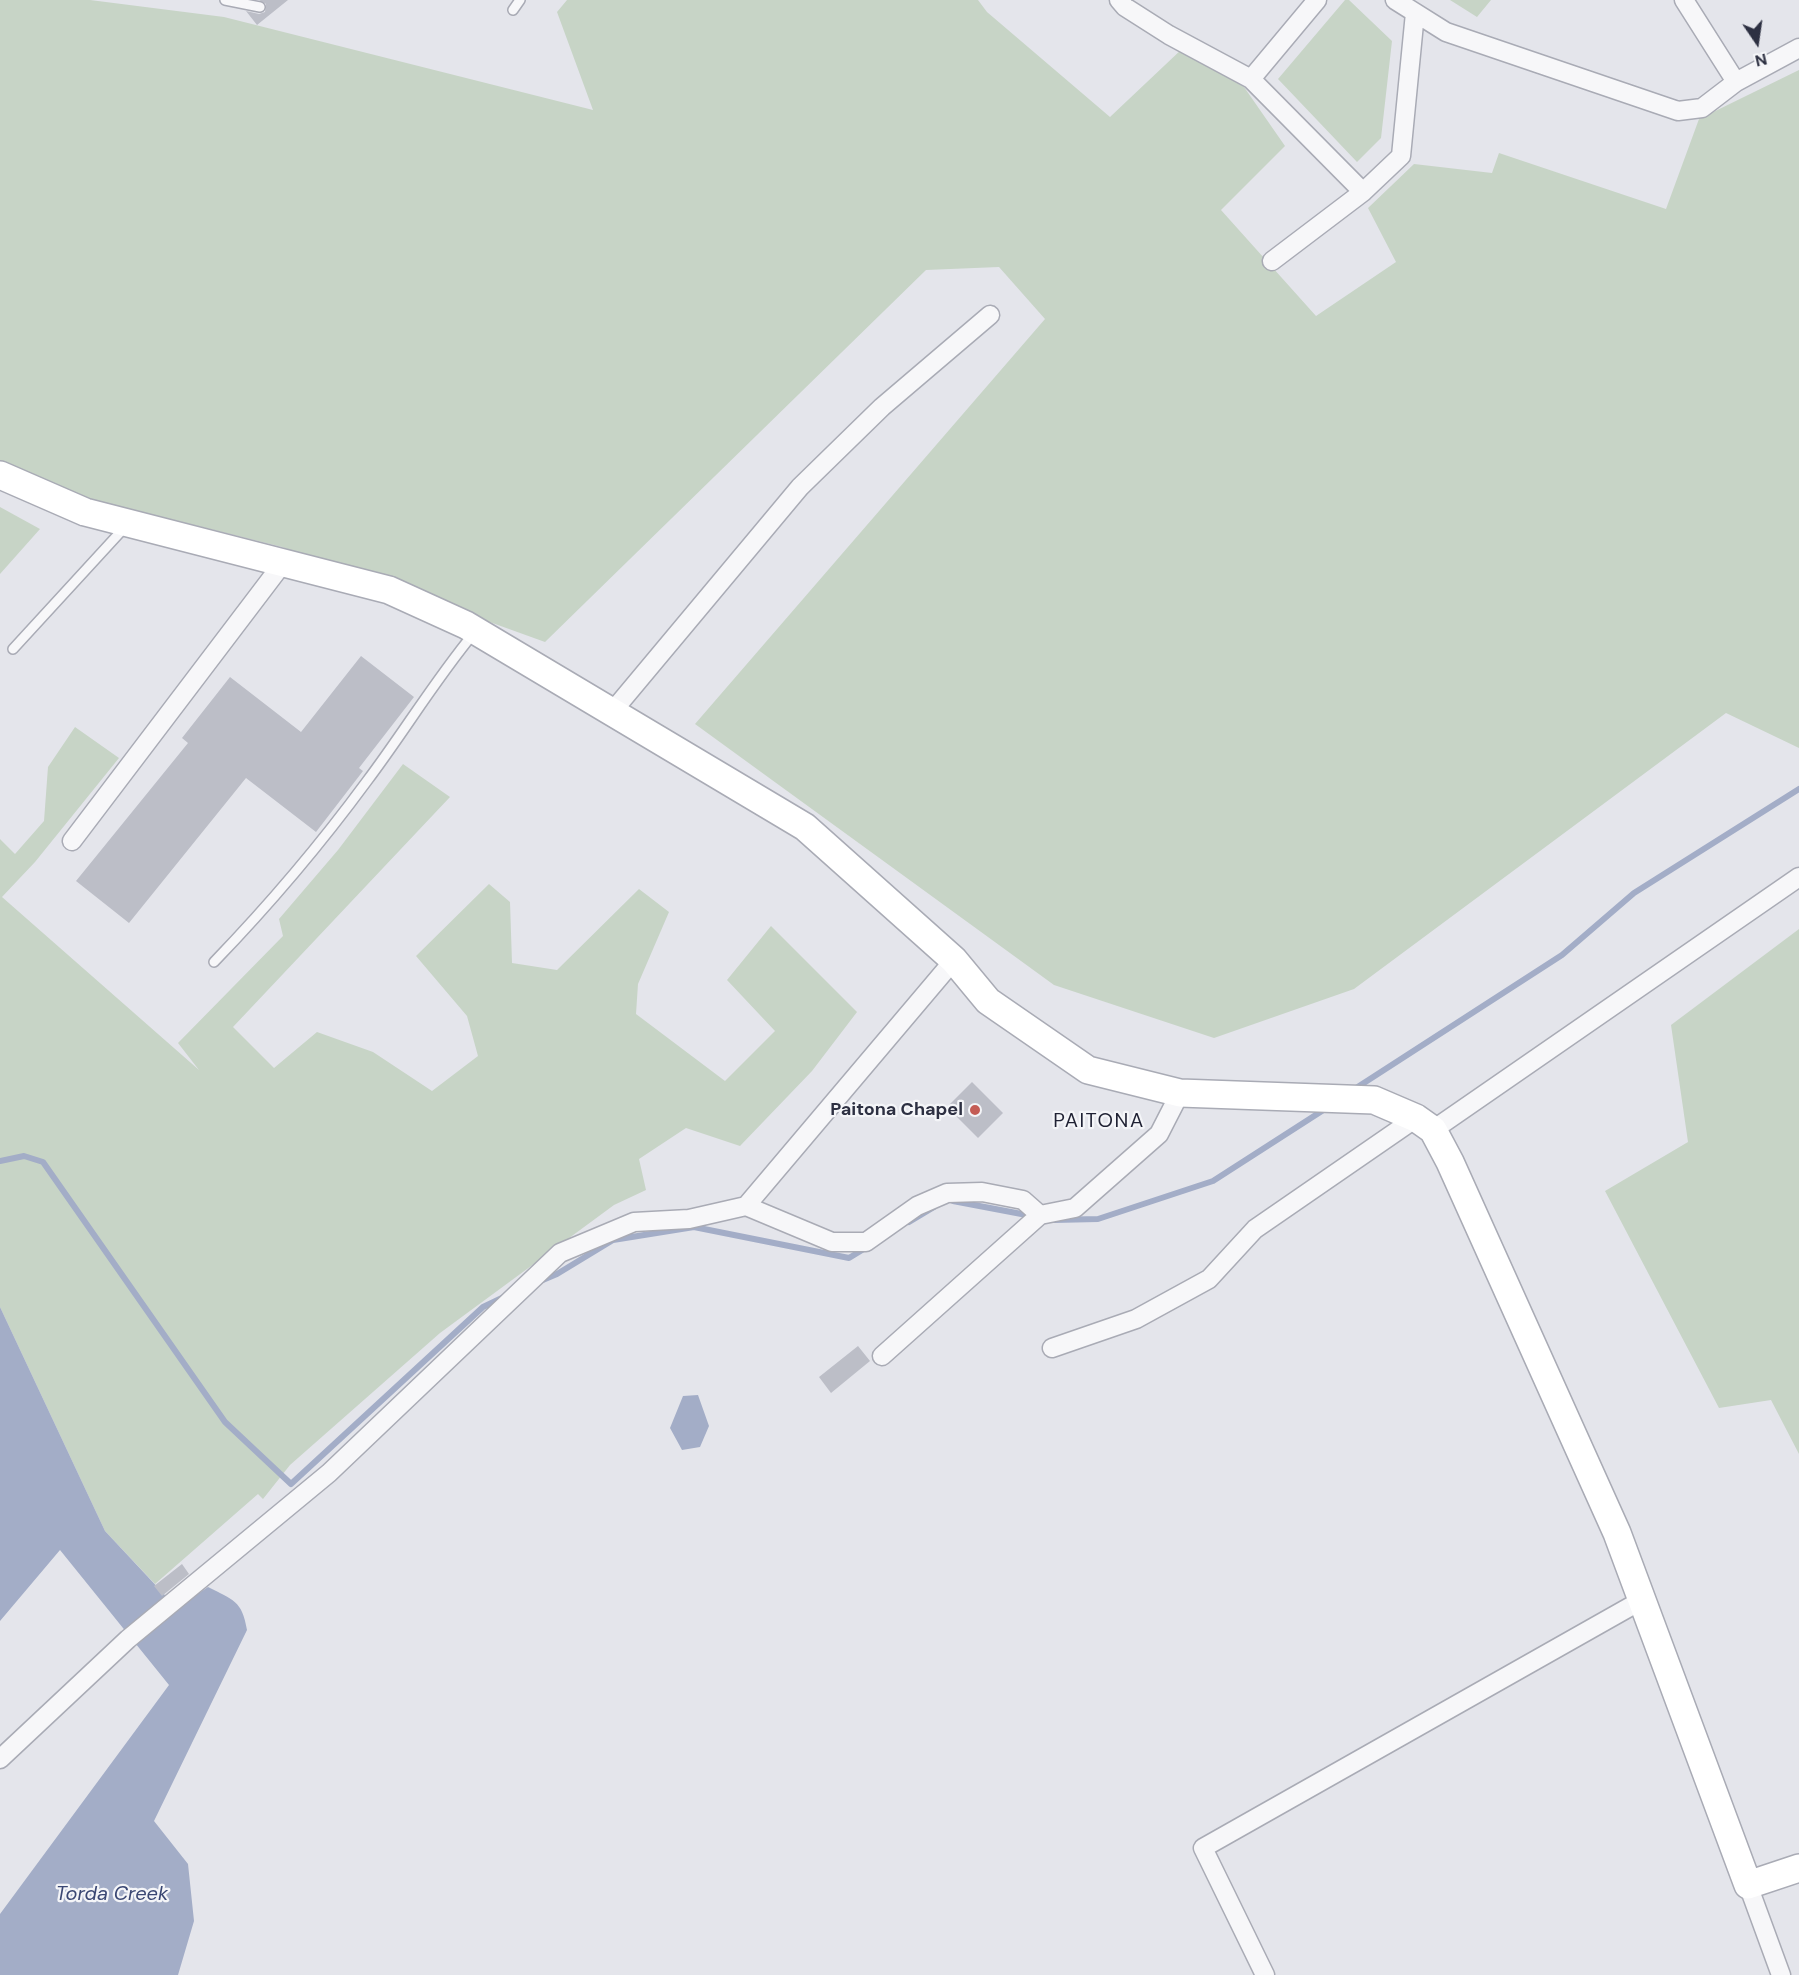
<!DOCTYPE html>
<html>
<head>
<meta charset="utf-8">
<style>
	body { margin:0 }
	#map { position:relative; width:1799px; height:1975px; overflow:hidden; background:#e4e5eb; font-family:"DM Sans",sans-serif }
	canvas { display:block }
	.north { position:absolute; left:1727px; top:12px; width:60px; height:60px; -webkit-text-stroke:4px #f4f5f8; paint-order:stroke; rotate:167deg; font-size:16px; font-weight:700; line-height:24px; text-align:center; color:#2d3042 }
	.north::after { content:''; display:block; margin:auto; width:21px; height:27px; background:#2d3042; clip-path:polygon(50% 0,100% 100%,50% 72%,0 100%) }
</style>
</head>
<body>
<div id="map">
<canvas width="1799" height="1975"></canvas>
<div class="north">N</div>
</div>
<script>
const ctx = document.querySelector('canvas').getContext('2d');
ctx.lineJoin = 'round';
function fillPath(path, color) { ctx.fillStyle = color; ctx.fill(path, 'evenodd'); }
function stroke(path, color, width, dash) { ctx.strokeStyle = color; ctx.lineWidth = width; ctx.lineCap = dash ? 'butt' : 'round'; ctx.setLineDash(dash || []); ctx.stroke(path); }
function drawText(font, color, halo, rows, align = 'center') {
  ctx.font = font + ' "DM Sans",sans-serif'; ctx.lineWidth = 4.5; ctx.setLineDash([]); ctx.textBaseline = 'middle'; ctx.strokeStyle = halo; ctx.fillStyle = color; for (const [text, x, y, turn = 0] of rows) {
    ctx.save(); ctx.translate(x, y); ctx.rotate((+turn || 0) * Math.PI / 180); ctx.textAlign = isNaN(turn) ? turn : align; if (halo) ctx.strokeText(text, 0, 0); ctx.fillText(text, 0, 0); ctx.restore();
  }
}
fillPath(new Path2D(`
	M0,0h90l134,17 369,93 -36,-98 10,-12h411l9,12 123,105 73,-69 61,39 41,59 -64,64 95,106 80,-54 -28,-54 46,-44 78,9 7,-20 167,56 33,-90 100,-49v678l-73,-35 -372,276 -140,49 -160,-53 -359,-261 350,-405 -46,-52 -73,3 -381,372 -263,-95 -188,-47 -94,-35z
	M1345,0h4l43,41 -11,97 -24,24 -79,-83z
	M1450,0h41l-14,17z
	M0,507l40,22 -40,45z
	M75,727l44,31 -84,104 -33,35 197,173 -21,-27 105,-107 -4,-17 59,-69 65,-86 47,33 -217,230 41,41 43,-36 56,20 59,39 46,-35 -11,-40 -51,-60 73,-72 21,18 2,61 45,7 82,-81 30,23 -31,72 -2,30 89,67 50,-50 -48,-51 44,-54 86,86 -45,59 -72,75 -54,-18 -47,31 7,31 -32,15 -174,128 -150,132 -27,34 -5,-5 -103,90 -50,-53 -105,-224v-468l15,15 29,-33 4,-54z
	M1799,929v525l-28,-54 -52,8 -114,-217 83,-49 -17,-117z`), '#c7d4c6');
fillPath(new Path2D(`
	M0,1307l105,224 72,77 31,-21c25,13 34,13 39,43l-93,191 34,43 6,57 -16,54h-178v-61l169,-229 -109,-135 -60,71z
	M698,1395l11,31 -9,21 -18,3 -12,-22 13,-32z`), '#a3adc7');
stroke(new Path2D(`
	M1353,1090l209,-135 72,-62 165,-104
	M0,1161l24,-5 19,6 182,260 66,62 192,-177 21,-10
	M953,1201l79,15
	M1053,1220l45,-1 115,-38 112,-72
	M909,1222l25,-15
	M538,1282l19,-8 56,-34 81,-13 155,31 18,-11`), '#a3adc7', 6);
fillPath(new Path2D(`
	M259,0h29l-31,25 -11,-14 13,3 6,-2 1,-8z
	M361,656l53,41 -55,71 4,3 -47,61 -70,-54 -117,145 -53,-42 112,-138 -6,-5 48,-61 71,55z
	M972,1082l31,31 -25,25 -31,-31z
	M858,1346l12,15 -39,32 -12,-16z
	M182,1564l7,10 -27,22 -8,-10z`), '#bcbec7');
const lane = new Path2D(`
	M225,0l35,7
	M513,10l7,-10
	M13,649l112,-122
	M214,962c55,-57 106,-117 153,-181 37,-49 68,-101 107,-148`);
const street = new Path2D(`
	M1119,0l6,7 44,28 82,44 112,113
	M1395,0l51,32 232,79 24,-3 34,-26 63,-34
	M1684,0l52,82
	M1251,79l66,-79
	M1272,261l91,-69 38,-36 14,-143
	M612,712l188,-225 82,-80 108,-92
	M72,841l211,-278
	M1433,1130l366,-253
	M746,1206l86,36h34l51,-36 30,-13 35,-1 41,8 17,15 35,-7 84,-74 21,-41
	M1052,1348l84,-29 73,-40 46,-50 161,-111
	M882,1356l158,-141
	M0,1759l128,-120 201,-166 231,-220 74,-31 55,-3 57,-13 208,-246
	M1748,1885l33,90
	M1265,1975l-62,-127 439,-248`);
const secondary = new Path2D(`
	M0,475l85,37 304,78 77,35 339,202 149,133 34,41 100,69 92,23 194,7 42,18 17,12 17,32 167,371 131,352 51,-17`);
stroke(lane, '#a9abb5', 12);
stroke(street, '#a9abb5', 21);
stroke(secondary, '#a9abb5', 30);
stroke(lane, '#f7f7f9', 9);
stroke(street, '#f7f7f9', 18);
stroke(secondary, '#fff', 27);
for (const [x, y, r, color] of [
	[975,1110,6,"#c45c55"]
]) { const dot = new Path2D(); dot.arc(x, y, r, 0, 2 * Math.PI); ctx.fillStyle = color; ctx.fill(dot); stroke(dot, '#f4f5f8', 2); }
drawText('bold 18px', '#2d3042', '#f4f5f8', [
	["Paitona Chapel",963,1110]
], 'right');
ctx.letterSpacing = '1.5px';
drawText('20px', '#1f2133', '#f4f5f8', [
	["PAITONA",1099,1122]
]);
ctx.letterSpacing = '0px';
drawText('italic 20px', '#3a4773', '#f4f5f8', [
	["Torda Creek",112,1895]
]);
</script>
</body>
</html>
